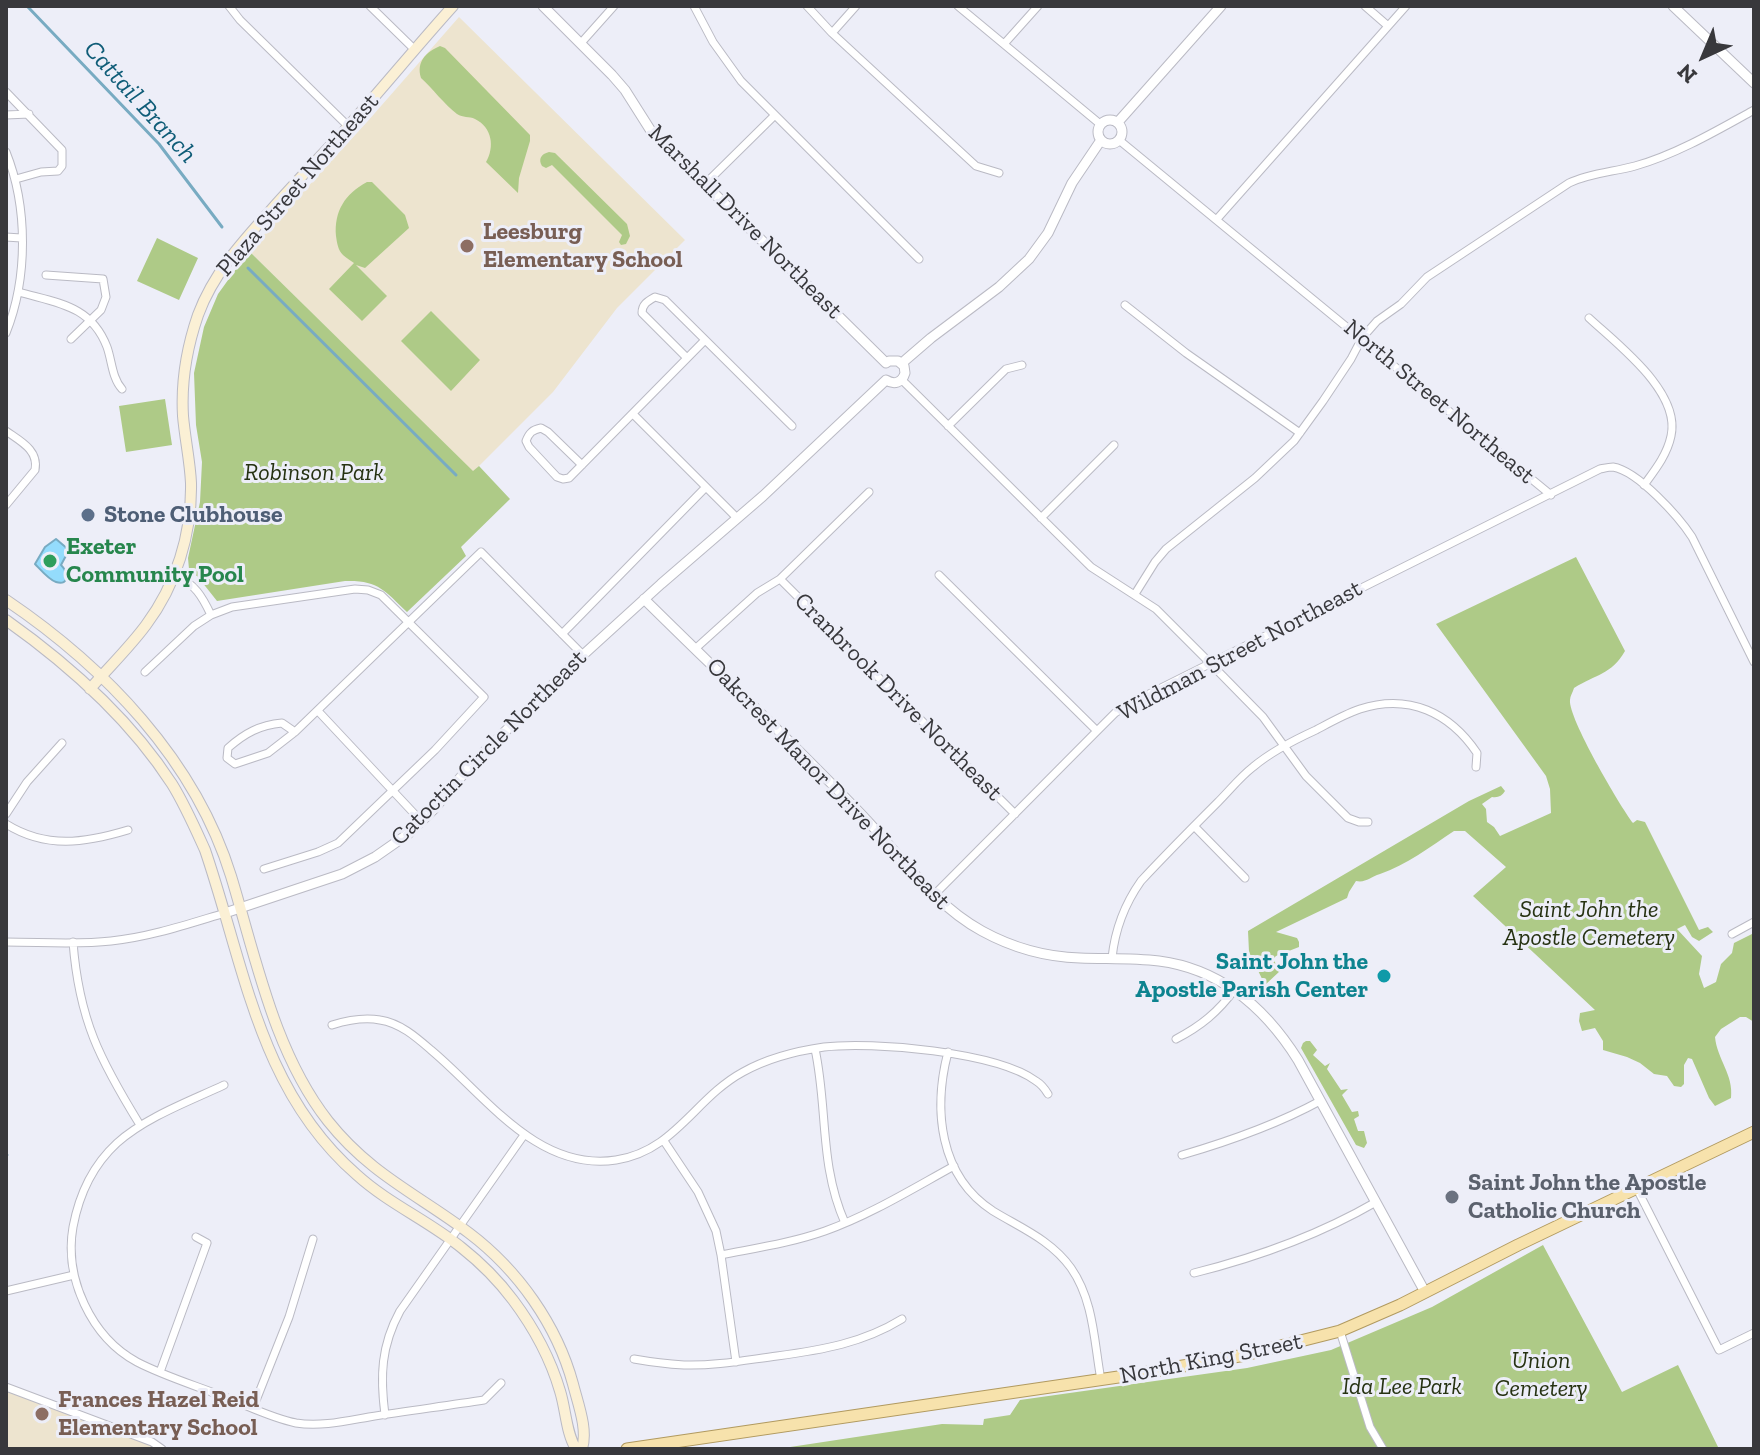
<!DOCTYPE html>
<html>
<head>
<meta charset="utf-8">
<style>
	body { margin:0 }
	#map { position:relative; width:1760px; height:1455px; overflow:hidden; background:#edeef8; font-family:"Zilla Slab",serif }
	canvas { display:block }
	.frame { position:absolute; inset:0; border:8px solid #38383c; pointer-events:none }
	.north { position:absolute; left:1664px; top:16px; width:80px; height:80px; -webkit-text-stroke:6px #edeef8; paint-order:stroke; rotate:224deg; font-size:22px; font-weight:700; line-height:32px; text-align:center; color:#38383c }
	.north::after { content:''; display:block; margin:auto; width:28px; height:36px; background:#38383c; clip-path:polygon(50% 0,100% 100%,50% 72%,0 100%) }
</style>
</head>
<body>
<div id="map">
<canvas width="1760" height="1455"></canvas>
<div class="frame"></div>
<div class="north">N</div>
</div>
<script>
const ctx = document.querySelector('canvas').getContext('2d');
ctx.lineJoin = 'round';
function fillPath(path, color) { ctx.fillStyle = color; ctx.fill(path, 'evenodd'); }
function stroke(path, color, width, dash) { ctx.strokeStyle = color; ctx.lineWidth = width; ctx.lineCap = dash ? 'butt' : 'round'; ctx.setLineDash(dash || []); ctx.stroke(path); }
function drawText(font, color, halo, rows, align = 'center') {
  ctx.font = font + ' "Zilla Slab",serif'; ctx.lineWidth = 6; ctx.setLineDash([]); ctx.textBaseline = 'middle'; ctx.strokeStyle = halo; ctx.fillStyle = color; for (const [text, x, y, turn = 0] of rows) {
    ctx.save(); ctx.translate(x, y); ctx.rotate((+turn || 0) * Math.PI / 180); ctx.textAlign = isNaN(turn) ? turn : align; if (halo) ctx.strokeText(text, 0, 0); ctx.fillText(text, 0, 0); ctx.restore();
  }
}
fillPath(new Path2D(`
	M459,17l226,223 -68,68 -64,84 -80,80 -224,-221 118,-129z
	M6,1387l156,62h-156z`), '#ede4cf');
fillPath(new Path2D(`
	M440,46l5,2 85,87v6l-11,37 -1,15 -32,-31c9,-15 6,-35 -11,-43 -6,-3 -12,-1 -18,-5 -13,-10 -24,-25 -36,-36 -5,-16 5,-26 19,-32z
	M549,152l6,1 72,71 3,12 -4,8 -5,1 -2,-3 3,-7 -70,-70 -6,3 -4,-2c-4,-7 -1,-12 7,-14z
	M367,182h5l33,33 4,13 -44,40 -9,-3 31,31 -25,25 -33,-32 25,-26c-4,-3 -8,-5 -11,-8 -5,-5 -6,-12 -7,-19 -2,-25 9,-42 31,-54z
	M157,238l41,20 -19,42 -42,-19z
	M249,251l224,220 6,-5 31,33 -49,48 5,9 -59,56c-23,-22 -29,-32 -62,-31l-128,20 -19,-24 -9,-8 -1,-11 12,-56 2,-40 -6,-37 -2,-52 10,-46 14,-33z
	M431,311l49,49 -29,31 -50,-50z
	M165,399l7,46 -46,7 -7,-46z
	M1576,557l49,94c-14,24 -29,23 -51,37 -1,4 -4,8 -4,12 -2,18 50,106 63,123l4,-3 8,2 54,108 9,-3 5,5 -14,9 -7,-4 -7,-12 -8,4 25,27 -3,18 5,14 12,-6 5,-18 11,-11 2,-10 20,-10v89l-8,-5h-6l-19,12 -6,8c2,22 19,38 16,61l-16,8 -6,-8 -17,-39 -4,-1 -4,7v19l-3,3 -7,-1 -7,-10 -13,-2 -14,-11 -13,-6 -24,-7v-9l-8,-13 -13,3 -3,-10 1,-8 15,-3 -122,-114 33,-29 -41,-36h-11c-24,16 -48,34 -74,43 -10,3 -14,9 -24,7l-7,11 -2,6 -71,34 21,6 2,4v5l-23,9 -3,3 7,12 -15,14 -16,-33 -1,-21 221,-130 32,-15 4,5c-3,5 -7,7 -13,6l-10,7 4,5 1,13 7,5 6,9 51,-23 -1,-24 -4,-13 -110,-152z
	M1306,1041h4l7,9 -4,5 12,11 5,-3 -3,6 14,21 7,-1 -6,6 10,17 6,-1 1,5 -5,3 4,12h6l3,12 -3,5 -8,-3 -55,-97 2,-5z
	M1543,1245l79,147 56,-27 41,84h-942l165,-25 41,1 1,-6 26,-4 10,-15 227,-32 84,-18 101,-43z`), '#aeca87');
const water = new Path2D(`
	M56,539l13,11 -8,15c7,7 9,21 -5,17 -7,-2 -16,-13 -21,-18l10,-17z`);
fillPath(water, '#94dcfc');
stroke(water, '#78abc2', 2);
stroke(new Path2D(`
	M27,6l132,138 63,83
	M248,268l208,207
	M6,1156l1,-1`), '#78abc2', 3);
const minor = new Path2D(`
	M229,6l11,14 108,106
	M370,6l44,43
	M694,6l19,36 28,39 178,178
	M807,6l25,27 144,133 23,7
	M958,6l142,118
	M1365,6l23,20
	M832,33l24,-27
	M581,43l33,-37
	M1004,44l34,-38
	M6,92l56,58v16l-4,5 -17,1 -25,7
	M6,115l23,-1
	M1119,140l432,355
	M6,152c22,55 22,126 0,181
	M705,184l70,-69
	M1217,219l189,-213
	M6,237l15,1
	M46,275l57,4 3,18 -5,13 -30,29
	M19,292c38,11 72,13 88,55 5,14 5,31 15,42
	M1125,305l61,48 114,80
	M1589,318c29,27 92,74 82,118 -4,19 -16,34 -27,49
	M687,358l-45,-45c0,-9 6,-12 13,-16l10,3 127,126
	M902,380l189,187 65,42 54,54 53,54 43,59 42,42 11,4h9
	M633,414l104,104
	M948,426l58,-57 16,-4
	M6,431c14,10 33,19 29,39l-29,35
	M582,465l-34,-33 -7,-4c-9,2 -12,5 -15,13l3,6 28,30 6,2 6,-1 136,-138
	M1041,518l73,-73
	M175,575c20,9 27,21 36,40
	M939,575l158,156
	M780,579l235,235
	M1135,594l20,-32 11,-13 89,-71 39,-37 29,-40 28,-42 11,-21 15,-17 24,-17 26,-27 142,-94c21,-10 44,-11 66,-17 40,-11 83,-36 119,-56
	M562,634l144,-147
	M695,649l62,-56 23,-14 89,-87
	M145,672l49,-46 17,-11 21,-8 123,-18 13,1 13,5 103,102 -49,53 -97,93 -20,9 -54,17
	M318,711l104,111
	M282,723l13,9 -27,21 -33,11 -8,-6 1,-10c17,-15 32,-23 54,-25z
	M295,732l186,-180 102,103
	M6,814l21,-32 35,-39
	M6,824c40,25 79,19 122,6
	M1194,826l51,52
	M934,895l163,-164 18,-18 14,-9 471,-235c5,-1 9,-2 13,-2 25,4 66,50 79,70l62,125
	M1732,934l22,-12
	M6,942c35,0 71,3 105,-1 39,-4 77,-17 114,-28
	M73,942c6,78 27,118 67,183
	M1112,958c3,-29 12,-53 29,-77 25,-27 51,-53 77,-79 12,-12 22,-25 35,-35 19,-16 41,-27 63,-37 15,-8 29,-16 44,-21 49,-16 90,4 117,44l-1,14
	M332,1025c16,-5 32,-8 48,-5 20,3 36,17 51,30 54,45 106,122 185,110 59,-9 79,-62 127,-88 25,-14 53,-21 81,-25 48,-6 173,5 212,34 5,3 9,8 12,13
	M1176,1039c25,-13 42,-27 59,-50
	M815,1049c13,60 4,115 30,174
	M948,1052c-15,57 -9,124 45,159 28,17 58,29 78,57 23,33 23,74 30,112
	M224,1085c-34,16 -78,32 -107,58 -24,22 -38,52 -44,84 -9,51 18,110 64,135 27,14 57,23 85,34 24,9 49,22 74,27 24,4 50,-2 73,-6 38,-6 76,-11 115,-17l17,-17
	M664,1141l34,51 18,39 5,24 15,107
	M1182,1155c48,-14 94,-30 138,-54
	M1637,1189l82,161 35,-17
	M721,1255c35,-7 70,-12 104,-24 45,-16 87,-42 129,-65
	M1194,1273c64,-16 125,-38 182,-71
	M6,1291l68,-16
	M1340,1331l30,96 13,22
	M634,1359c17,3 33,5 50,6 31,1 62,-5 93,-9 45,-6 86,-13 125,-37
	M160,1372l47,-129 -11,-6
	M6,1387l146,55 10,7
	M253,1408l36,-91 24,-78
	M385,1415c-5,-39 -4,-69 15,-104l124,-176`);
const tertiary = new Path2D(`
	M543,6l69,69 13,15 26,41 235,232
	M1673,6l81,77
	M1098 132a12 12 0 1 1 24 0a12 12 0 1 1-24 0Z
	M1118,122l103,-116
	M886,363l3,-2h9l6,5 1,7c-3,10 -11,12 -19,7
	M902,363l29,-25 68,-51 30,-28 19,-26 24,-50 29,-43
	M644,599c72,71 146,141 216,214 39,40 72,91 122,118 31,17 63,26 98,27 27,1 53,0 79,3 62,8 107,48 139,99l127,232
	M225,913l117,-39 33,-17 33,-23 26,-25 37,-44 112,-110 78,-71 102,-88 123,-116`);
const secondary = new Path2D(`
	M6,600c99,67 189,160 225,276 25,82 43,176 97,245 42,53 89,73 141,112 49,37 88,92 104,151 5,20 15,45 9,65
	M6,620c62,44 124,99 166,164 13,21 23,44 33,66 40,117 54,240 152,325 32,29 72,46 105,73 19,15 36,32 51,52 21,28 37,57 47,91 6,19 6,42 16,58
	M90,689c18,-21 39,-41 56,-64 30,-40 46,-91 45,-142 -1,-22 -6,-44 -8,-67 -2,-34 4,-69 15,-101 15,-41 44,-73 73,-105 24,-27 49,-53 74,-80 37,-41 71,-83 108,-124`);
const primary = new Path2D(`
	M627,1449l505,-74 113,-20 95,-24 60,-26 118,-60 236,-113`);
stroke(minor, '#babac4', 9);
stroke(tertiary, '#babac4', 11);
stroke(secondary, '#babac4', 12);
stroke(primary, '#b19a60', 13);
stroke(minor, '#fff', 7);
stroke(tertiary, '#fff', 9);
stroke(secondary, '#fbf0d5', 10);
stroke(primary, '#f7e2ac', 11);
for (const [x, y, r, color] of [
	[467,246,8,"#8d6e63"],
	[88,515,8,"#5c6f8a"],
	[50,561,8,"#2e9e5b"],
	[1384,976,8,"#0f9aa8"],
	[1452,1197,8,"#6b7280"],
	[42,1414,8,"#8d6e63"]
]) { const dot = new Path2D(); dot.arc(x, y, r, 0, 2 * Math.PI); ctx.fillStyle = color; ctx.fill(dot); stroke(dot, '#edeef8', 3); }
drawText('24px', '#38383c', '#edeef8', [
	["Plaza Street Northeast",298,185,-49],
	["Marshall Drive Northeast",745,222,45],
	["North Street Northeast",1439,402,40],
	["Wildman Street Northeast",1240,651,-28],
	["Cranbrook Drive Northeast",898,697,45],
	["Catoctin Circle Northeast",489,748,-45],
	["Oakcrest Manor Drive Northeast",828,784,46],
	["North King Street",1211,1359,-11]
]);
drawText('bold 24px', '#785e54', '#edeef8', [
	["Leesburg",483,232],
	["Elementary School",483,260],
	["Frances Hazel Reid",58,1400],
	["Elementary School",58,1428]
], 'left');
drawText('italic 24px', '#263212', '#edeef8', [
	["Robinson Park",314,473],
	["Saint John the",1589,910],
	["Apostle Cemetery",1589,938],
	["Union",1541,1361],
	["Cemetery",1541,1389],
	["Ida Lee Park",1402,1387]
]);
drawText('bold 24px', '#4e5e75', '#edeef8', [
	["Stone Clubhouse",104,515]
], 'left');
drawText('bold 24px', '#27864d', '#edeef8', [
	["Exeter",66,547],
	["Community Pool",66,575]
], 'left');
drawText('bold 24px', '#0d838f', '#edeef8', [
	["Saint John the",1368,962],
	["Apostle Parish Center",1368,990]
], 'right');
drawText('bold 24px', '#5b616d', '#edeef8', [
	["Saint John the Apostle",1468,1183],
	["Catholic Church",1468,1211]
], 'left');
drawText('italic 26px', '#105d78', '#edeef8', [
	["Cattail Branch",140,102,48]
]);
</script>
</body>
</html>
